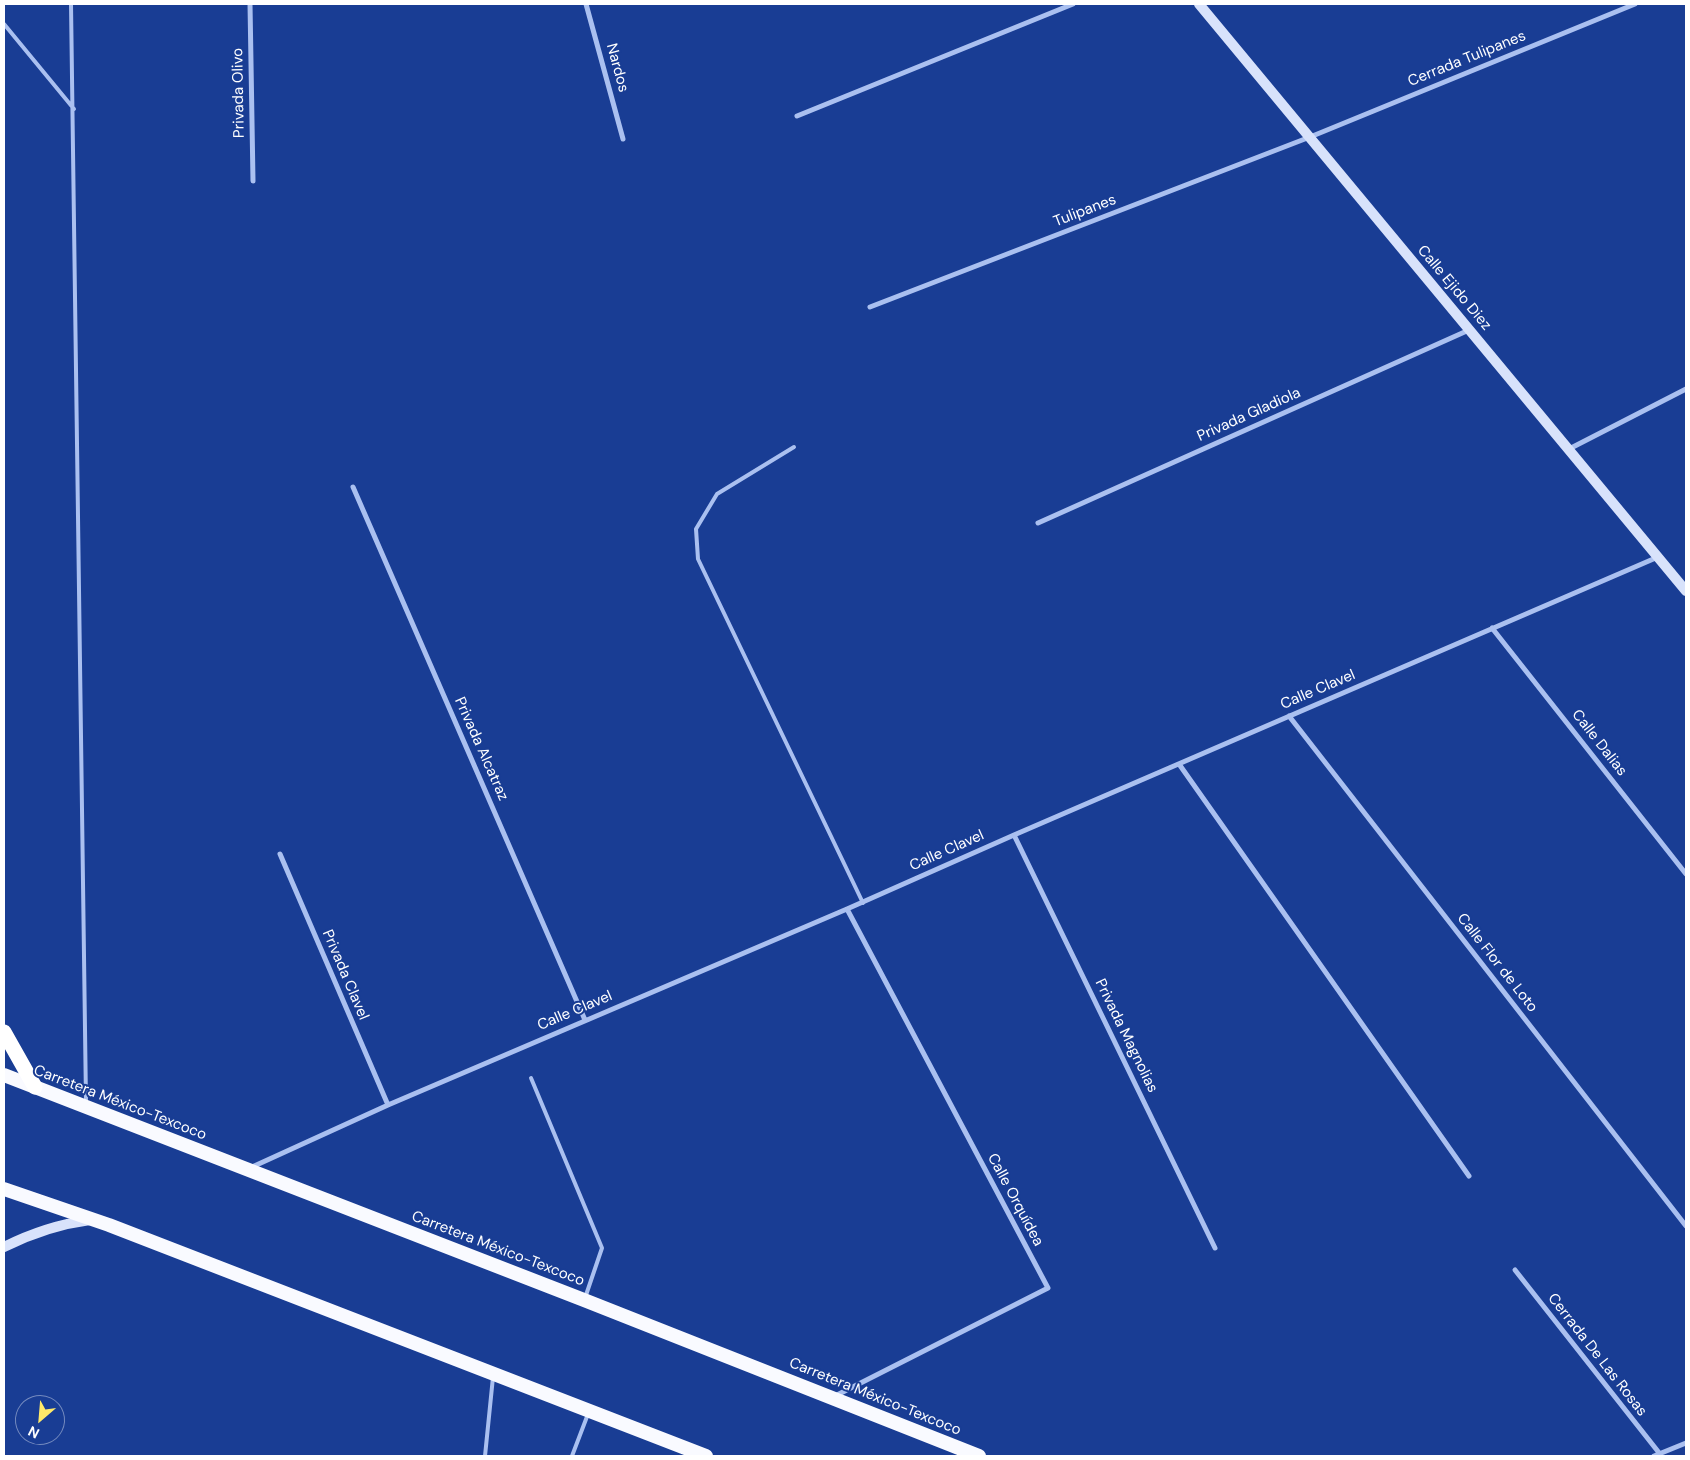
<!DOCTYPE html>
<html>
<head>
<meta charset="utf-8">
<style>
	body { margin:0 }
	#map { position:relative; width:1690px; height:1460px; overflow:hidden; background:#193d94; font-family:"DM Sans",sans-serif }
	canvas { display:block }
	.frame { position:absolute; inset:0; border:5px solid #fff; pointer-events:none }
	.north { position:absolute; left:15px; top:1395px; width:50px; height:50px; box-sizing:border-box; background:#193d94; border:1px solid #758bbf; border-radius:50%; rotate:207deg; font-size:14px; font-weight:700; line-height:20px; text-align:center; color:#fff }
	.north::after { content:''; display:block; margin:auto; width:18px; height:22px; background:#ffe969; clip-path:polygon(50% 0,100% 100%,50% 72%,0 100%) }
</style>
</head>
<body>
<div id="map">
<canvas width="1690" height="1460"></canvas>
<div class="frame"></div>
<div class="north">N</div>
</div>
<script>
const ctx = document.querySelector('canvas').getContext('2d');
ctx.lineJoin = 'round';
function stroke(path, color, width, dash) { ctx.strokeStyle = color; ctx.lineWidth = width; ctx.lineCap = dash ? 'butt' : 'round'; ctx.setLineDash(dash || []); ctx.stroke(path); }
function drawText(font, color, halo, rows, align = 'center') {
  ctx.font = font + ' "DM Sans",sans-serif'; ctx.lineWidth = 4; ctx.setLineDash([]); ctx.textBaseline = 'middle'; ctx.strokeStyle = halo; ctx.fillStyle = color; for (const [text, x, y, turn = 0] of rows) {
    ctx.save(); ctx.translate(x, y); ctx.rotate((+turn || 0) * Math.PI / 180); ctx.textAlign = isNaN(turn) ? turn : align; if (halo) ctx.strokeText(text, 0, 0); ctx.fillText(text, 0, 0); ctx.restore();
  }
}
stroke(new Path2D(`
	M71,4l15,1098
	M4,24l70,85
	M794,447l-77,47 -21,35 2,30 165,344
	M531,1078l71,170 -17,50
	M485,1456l8,-79
	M572,1456l16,-42`), '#aac0f0', 4);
stroke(new Path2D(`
	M250,4l3,177
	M586,4l37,135
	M797,116l276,-112
	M870,307l440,-170 325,-133
	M1569,449l117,-60
	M353,487l232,533
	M1038,523l431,-193
	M1492,628l194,246
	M1289,716l397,510
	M1179,764l290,412
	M1014,835l201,413
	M280,854l108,251
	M252,1167l136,-62 459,-196 167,-74 644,-278
	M1515,1270l145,184
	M835,1396l213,-108 -201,-379
	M1654,1456l32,-13`), '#aac0f0', 5);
stroke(new Path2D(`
	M1199,4l487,587
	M4,1247c28,-14 55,-23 86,-27`), '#d8e2fb', 10);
stroke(new Path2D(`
	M4,1075l580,225 395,156
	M4,1189l105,36 597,231`), '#f9faff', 14);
stroke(new Path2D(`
	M4,1032l31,55`), '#fff', 15);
drawText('15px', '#fff', '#193d94', [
	["Cerrada Tulipanes",1467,59,-22],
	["Nardos",617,68,75],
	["Privada Olivo",239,93,-91],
	["Tulipanes",1085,211,-21],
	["Calle Ejido Diez",1454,288,50],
	["Privada Gladiola",1249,415,-24],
	["Calle Clavel",1318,690,-23],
	["Calle Dalias",1599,743,52],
	["Privada Alcatraz",481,749,66],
	["Calle Clavel",947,851,-24],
	["Calle Flor de Loto",1497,963,52],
	["Privada Clavel",345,975,67],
	["Calle Clavel",575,1011,-23],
	["Privada Magnolias",1126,1036,64],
	["Carretera México-Texcoco",120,1103,21],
	["Calle Orquídea",1015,1200,62],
	["Carretera México-Texcoco",498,1249,21],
	["Cerrada De Las Rosas",1597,1355,52],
	["Carretera México-Texcoco",875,1397,22]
]);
</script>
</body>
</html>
